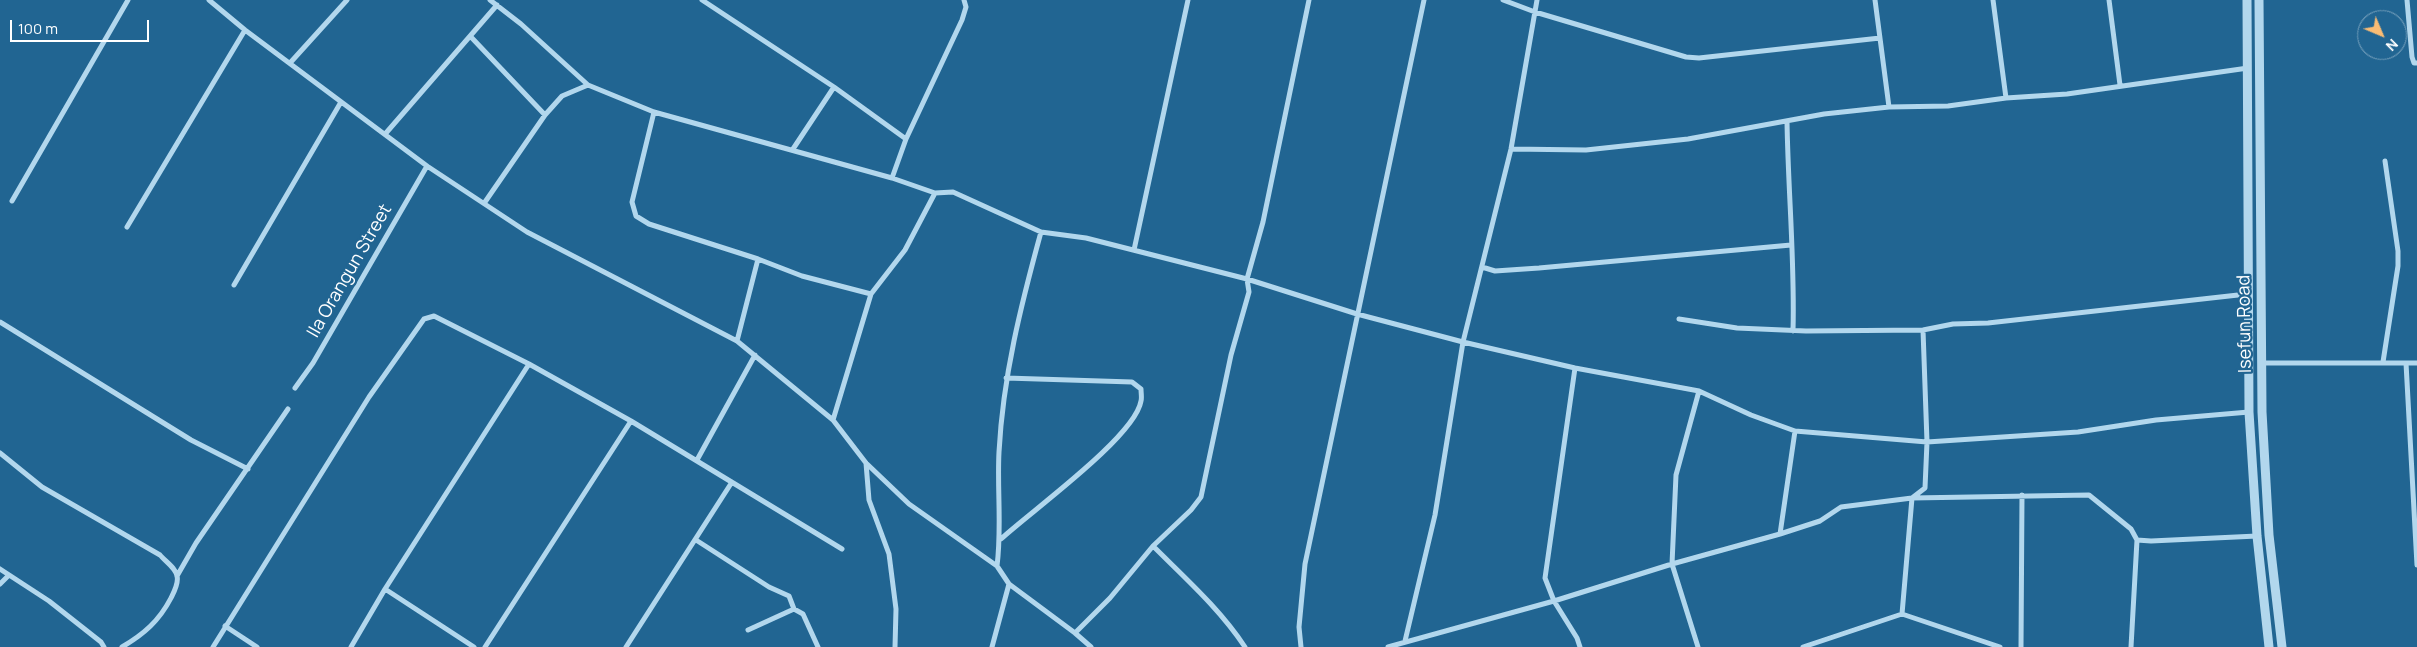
<!DOCTYPE html>
<html>
<head>
<meta charset="utf-8">
<style>
	body { margin:0 }
	#map { position:relative; width:2417px; height:647px; overflow:hidden; background:#216592; font-family:Manrope,sans-serif }
	canvas { display:block }
	.north { position:absolute; left:2357px; top:10px; width:50px; height:50px; box-sizing:border-box; background:#216592; border:1px solid #7aa3be; border-radius:50%; rotate:135deg; font-size:14px; font-weight:700; line-height:20px; text-align:center; color:#fff }
	.north::after { content:''; display:block; margin:auto; width:18px; height:22px; background:#fabc74; clip-path:polygon(50% 0,100% 100%,50% 72%,0 100%) }
	.scale { position:absolute; left:10px; top:20px; width:139px; height:22px; box-sizing:border-box; border:2px solid #fff; border-top:0; padding-left:6px; font-size:15px; line-height:18px; white-space:nowrap; color:#fff; -webkit-text-stroke:4px #216592; paint-order:stroke }
</style>
</head>
<body>
<div id="map">
<canvas width="2417" height="647"></canvas>
<div class="north">N</div>
<div class="scale">100 m</div>
</div>
<script>
const ctx = document.querySelector('canvas').getContext('2d');
ctx.lineJoin = 'round';
function stroke(path, color, width, dash) { ctx.strokeStyle = color; ctx.lineWidth = width; ctx.lineCap = dash ? 'butt' : 'round'; ctx.setLineDash(dash || []); ctx.stroke(path); }
function drawText(font, color, halo, rows, align = 'center') {
  ctx.font = font + ' Manrope,sans-serif'; ctx.lineWidth = 4.5; ctx.setLineDash([]); ctx.textBaseline = 'middle'; ctx.strokeStyle = halo; ctx.fillStyle = color; for (const [text, x, y, turn = 0] of rows) {
    ctx.save(); ctx.translate(x, y); ctx.rotate((+turn || 0) * Math.PI / 180); ctx.textAlign = isNaN(turn) ? turn : align; if (halo) ctx.strokeText(text, 0, 0); ctx.fillText(text, 0, 0); ctx.restore();
  }
}
stroke(new Path2D(`
	M209,0l36,30 182,136 100,66 210,109 96,79 33,43 43,41 88,62 12,18 66,49 16,14
	M490,0l31,24 67,61 66,27 238,66 43,15 18,-1 88,40 45,6 161,41 110,35 106,28 112,26 124,23 52,24 44,16 132,11 151,-10 78,-12 93,-8
	M702,0l132,87 72,52
	M1503,0l32,12 151,45 13,1 181,-20
	M1875,0l14,107
	M1993,0l13,98
	M2109,0l11,85
	M2407,0l5,57 2,6h3
	M471,37l74,78
	M290,63l57,-63
	M654,112l-22,90 4,14 13,8 109,35 44,17 69,18
	M1787,121c1,70 8,140 6,210
	M386,133l111,-128
	M793,149l41,-62
	M1511,149l75,1 102,-11 136,-25 65,-7 59,-1 58,-8 61,-4 181,-26
	M892,178l14,-39 56,-119 4,-13 -2,-7
	M12,201l116,-201
	M485,202l60,-87 17,-19 26,-11
	M127,227l118,-197
	M1134,250l54,-250
	M1482,267l13,4 44,-3 252,-23
	M234,285l107,-183
	M1679,319l58,9 69,3 117,-1 30,-6 35,-1 259,-29
	M0,322l191,118 57,29
	M737,341l21,-82
	M2383,362l15,-96v-15l-13,-90
	M2262,363h155
	M2406,363l11,202
	M1575,368l-30,210 9,23 23,37 3,9
	M295,388l18,-25 114,-197
	M833,420l38,-126 34,-44 30,-57
	M0,453l42,34 118,68c5,6 16,13 17,21 2,7 -3,16 -6,22 -12,23 -27,36 -49,49
	M697,460l58,-105
	M866,463l3,37 20,54 7,55 -1,38
	M1780,534l15,-103
	M1001,539c29,-27 134,-102 140,-138 1,-3 0,-8 0,-12l-9,-7 -126,-4
	M696,540l73,47 20,9 5,13
	M2137,540l14,1 106,-5
	M1153,546c32,32 67,63 92,101
	M997,566c5,-38 0,-76 2,-114 4,-76 22,-147 42,-220
	M0,569l49,32 52,41 3,5
	M177,576l19,-33 92,-134
	M0,584l9,-9
	M385,589l89,58
	M1902,614l10,-116 13,-10 2,-46 -4,-112
	M225,626l32,21
	M748,630l46,-21 9,5 15,33
	M1075,633l35,-35 43,-52 38,-36 10,-13 30,-142 18,-63 -2,-13 16,-57 46,-222
	M1405,641l30,-126 28,-173 48,-193 26,-149
	M213,647l156,-250 55,-78 10,-3 95,48 102,57 211,128
	M351,647l34,-58 144,-225
	M485,647l146,-226
	M626,647l106,-165
	M992,647l17,-63
	M1301,647l-2,-20 6,-63 119,-564
	M1388,647l166,-46 118,-37 108,-30 40,-13 21,-14 71,-9 177,-3 42,34 6,11 -6,107
	M1698,647l-26,-83 4,-89 23,-84
	M1803,647l99,-33 98,33
	M2021,647l1,-152`), '#b2d7ed', 5);
stroke(new Path2D(`
	M2247,0l2,412 8,124 12,111
	M2259,0l3,412 7,123 13,112`), '#b2d7ed', 9);
drawText('18px', '#fff', '#216592', [
	["Ila Orangun Street",350,271,-60],
	["Isefun Road",2245,324,-91]
]);
</script>
</body>
</html>
